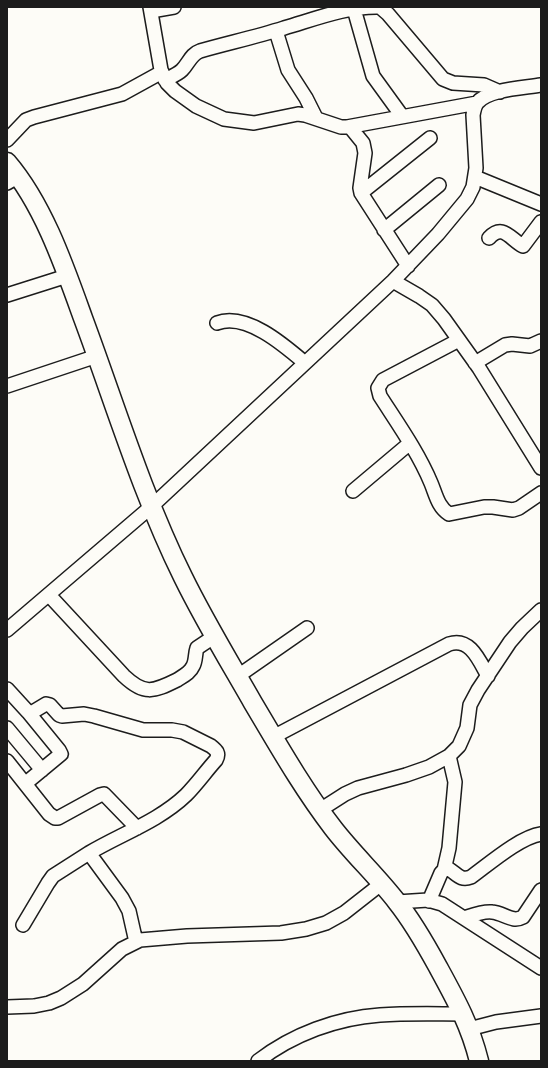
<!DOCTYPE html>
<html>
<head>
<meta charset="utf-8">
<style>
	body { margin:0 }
	#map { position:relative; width:548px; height:1068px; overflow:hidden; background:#fdfcf7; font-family:Kalam,sans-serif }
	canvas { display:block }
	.frame { position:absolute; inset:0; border:8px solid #1c1c1c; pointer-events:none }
</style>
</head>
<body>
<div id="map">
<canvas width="548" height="1068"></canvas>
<div class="frame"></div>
</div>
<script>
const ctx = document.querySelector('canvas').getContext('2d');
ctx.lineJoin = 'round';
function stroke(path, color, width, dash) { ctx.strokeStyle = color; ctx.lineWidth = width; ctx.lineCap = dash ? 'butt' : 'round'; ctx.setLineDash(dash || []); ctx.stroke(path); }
const minor = new Path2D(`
	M150,7l11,63 6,13 8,8 21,15 28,13 30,4 44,-9 7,1 36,12h6l130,-24
	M354,9l19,67 29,40
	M151,11l23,-4
	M276,31l12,39 18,28 10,20
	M165,80c6,-3 13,-6 17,-10 7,-7 9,-16 18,-19 28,-8 56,-14 84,-23 31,-9 63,-22 96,-21l8,7 55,65 10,4 31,2 16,7
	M350,127l13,16 2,10 -5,35 1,5 47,73
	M7,140l19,-20 8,-3 88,-23 40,-22
	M475,177l66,27
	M7,183l12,-7
	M361,193l69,-55
	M384,230l55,-45
	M489,238c14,-15 21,1 34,8l18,-24
	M393,281l26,15 13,9 12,14 35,49 62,100
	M7,295l60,-19
	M217,323c29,-11 67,22 88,40
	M459,340l-76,40 -5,8 2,8c18,28 38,56 51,87 5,12 7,24 18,31l35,-7h9l20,3 6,-2 22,-15
	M475,363l30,-18 7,-1 18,2 11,-5
	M7,386l90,-30
	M353,491l57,-48
	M49,595l75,81c20,19 29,16 53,4 6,-4 13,-7 16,-14 3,-5 2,-12 4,-18l18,-12
	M7,630l145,-124 241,-225 45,-47 29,-35 6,-12 3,-19 -3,-53c1,-4 1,-8 4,-12 11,-14 47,-15 64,-18
	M238,676l69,-48
	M7,689l21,23 3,1 15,-9 4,1 9,10 3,1 22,-2 10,2 49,14h29l11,2 28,14c5,4 9,7 5,14 -10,11 -19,24 -30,35 -27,26 -65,39 -97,58
	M7,728l35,42
	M273,737l176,-93c21,-7 30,16 39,32
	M7,761l42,53 6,4h3l42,-23 4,-1 33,34
	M26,783l35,-29 -2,-4 -31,-38
	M320,810l25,-16 13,-6 48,-13 23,-8 20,-11 10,-10 8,-18 3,-23 8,-15 32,-48 12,-14 19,-18
	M444,870l5,-22 6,-66 -6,-26
	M429,901l12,-28 3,-3 5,-1c8,5 11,12 22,8 18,-13 49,-40 70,-43
	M397,902l31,-2 14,4 99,64
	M464,918c9,-3 19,-7 28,-6 12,1 20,11 31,5l18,-27
	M23,925l25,-42 5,-7 36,-23 33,45 7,13 7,31
	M7,1007l27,-1 15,-3 12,-5 22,-14 39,-35 18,-9 47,-4 94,-3 25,-4 20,-6 18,-10 37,-29
	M469,1029l27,-7 45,-6
	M258,1061c35,-27 79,-43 122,-46 28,-2 56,-1 84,-1`);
const highway = new Path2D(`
	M7,162c36,42 57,103 76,156 32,86 59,176 100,259 21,43 46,84 70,126 25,42 50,86 80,125 20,26 44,48 64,74 16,20 29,43 41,65 18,33 32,58 41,94`);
stroke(minor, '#1c1c1c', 16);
stroke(highway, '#1c1c1c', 21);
stroke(minor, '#fdfcf7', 13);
stroke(highway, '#fdfcf7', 18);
</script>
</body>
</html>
